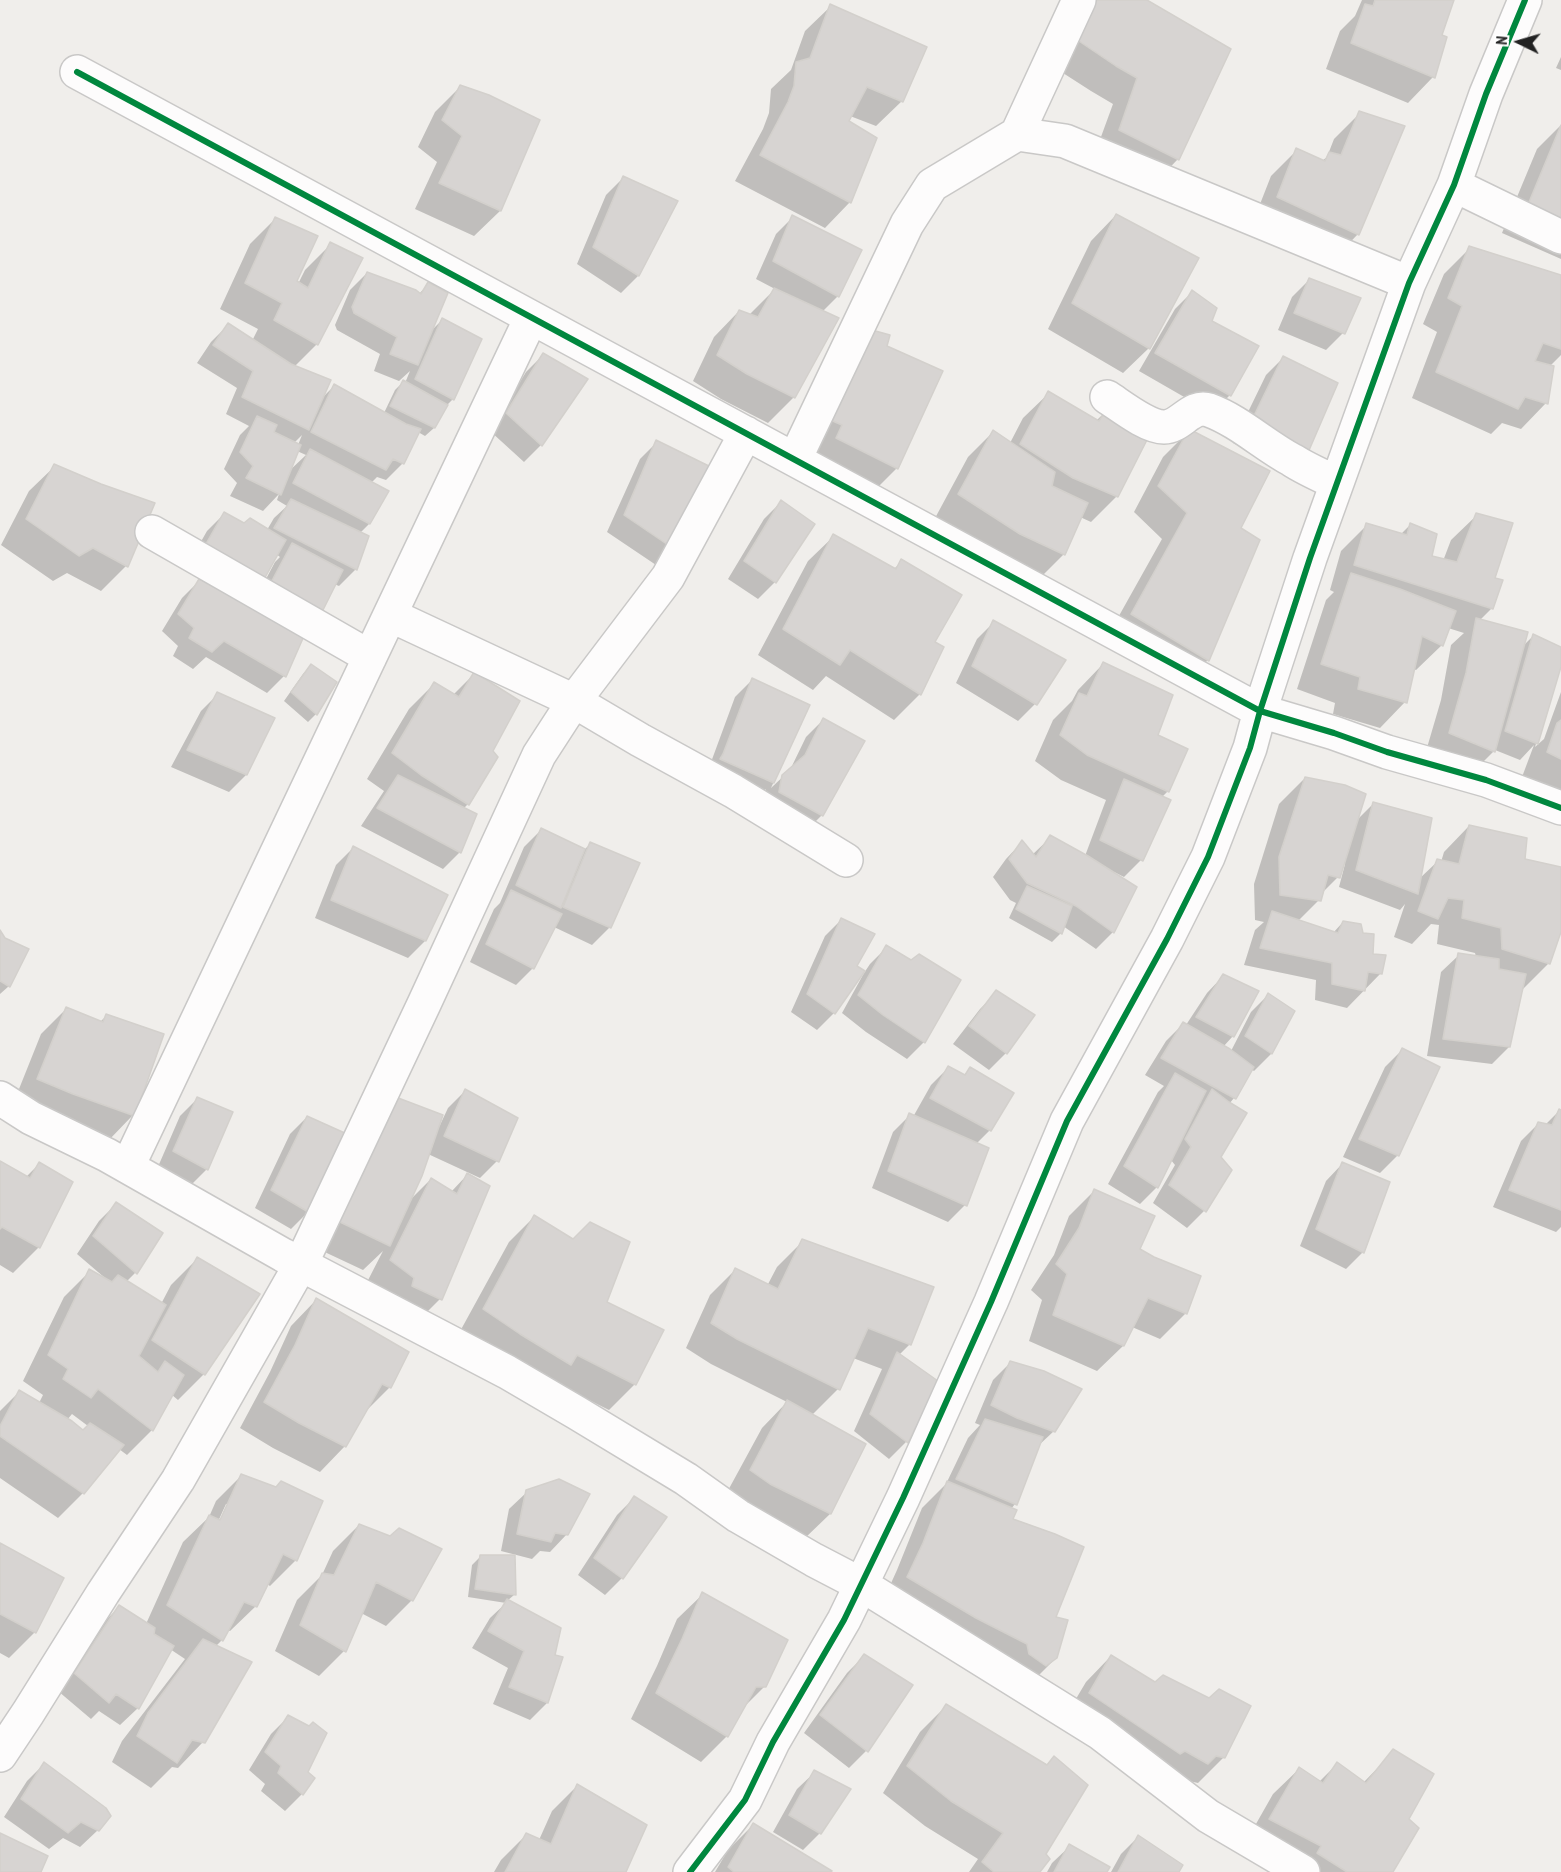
<!DOCTYPE html>
<html>
<head>
<meta charset="utf-8">
<style>
	body { margin:0 }
	#map { position:relative; width:1561px; height:1872px; overflow:hidden; background:#f0eeeb; font-family:"PT Sans Narrow",sans-serif }
	canvas { display:block }
	.north { position:absolute; left:1489px; top:12px; width:60px; height:60px; -webkit-text-stroke:4px #fff; paint-order:stroke; rotate:275deg; font-size:16px; font-weight:700; line-height:24px; text-align:center; color:#222 }
	.north::after { content:''; display:block; margin:auto; width:21px; height:27px; background:#222; clip-path:polygon(50% 0,100% 100%,50% 72%,0 100%) }
</style>
</head>
<body>
<div id="map">
<canvas width="1561" height="1872"></canvas>
<div class="north">N</div>
</div>
<script>
const ctx = document.querySelector('canvas').getContext('2d');
ctx.lineJoin = 'round';
function fillPath(path, color) { ctx.fillStyle = color; ctx.fill(path, 'evenodd'); }
function stroke(path, color, width, dash) { ctx.strokeStyle = color; ctx.lineWidth = width; ctx.lineCap = dash ? 'butt' : 'round'; ctx.setLineDash(dash || []); ctx.stroke(path); }
fillPath(new Path2D(`
	M1091,0h52l35,159 -25,26 -59,-29 19,-52 -22,-13 -42,-27z
	M1362,0h90l-12,36 6,2 -13,39 -25,26 -82,-34 14,-38 15,-15z
	M831,6l71,95 -26,25 -26,-10 -3,5 3,81 -25,26 -90,-47 28,-52 6,-16 2,-24 20,-19 14,-39z
	M1561,57v13l-5,-2z
	M460,87l78,34 -38,90 -26,25 -59,-27 22,-47 -19,-15 17,-35z
	M1360,113l-2,121 -25,26 -80,-38 18,-46 26,-26 25,11 5,-4 7,-18z
	M1561,125v134l-59,-26 35,-84z
	M623,178l53,24 -38,74 -17,17 -44,-29 29,-69z
	M1116,215l33,133 -26,25 -75,-44 43,-88z
	M793,217l45,79 -16,16 -28,85 -26,26 -47,-24 -28,-18 21,-44 25,-26 10,4 26,-26 -19,-10 20,-45z
	M276,218l19,64 3,2 7,-14 26,-26 -14,100 -23,23 27,32 13,-13 50,27 11,-23 8,-8 2,1 5,-12 -11,10 -25,-10 6,-17 -43,-24 -2,-5 15,-35 17,-17 52,21 9,-10 2,48 12,-12 11,79 -7,7 -12,22 -9,8 -7,-4 -15,31 -17,17 -9,-3 -6,6 16,8 -18,33 -9,9 -4,36 -17,17 -5,-2 -35,51 -15,41 -17,17 -61,-36 -13,12 -20,-13 5,-10 -16,-15 20,-33 17,-17 51,28 25,-47 5,-5 -4,-3 -90,14 21,-37 17,-17 21,10 22,6 7,-12 13,-12 -10,-6 2,-6 -16,17 -33,-15 7,-13 -13,-14 16,-34 9,-9 -23,-12 11,-26 -40,-25 14,-21 17,-17 24,16 6,-12 -38,-20 30,-65zM302,435l-4,10 -4,-2zM297,451l9,4 -18,17z
	M1470,248l91,28v79l-11,11 -4,37 -25,26 -19,-6 -11,11 -79,-36 25,-66 -14,-8 21,-50z
	M1309,280l34,53 -17,17 -48,-20 14,-33z
	M1192,292l18,29 47,26 -28,49 -17,17 -73,-42 36,-62z
	M885,346l12,122 -26,26 -60,-30 6,-13 -22,-11z
	M543,355l43,24 -45,66 -17,17 -34,-31 36,-59z
	M1283,358l5,113 -55,-28 33,-68z
	M1049,393l47,28 13,-13 8,88 -26,26 -11,-5 -16,37 -26,26 -104,-60 34,-63 25,-25 17,11 13,-25z
	M1189,431l50,97 -31,132 -26,25 -76,-46 56,-100 -28,-27 29,-55z
	M657,442l58,29 -56,96 -52,-35 33,-73z
	M55,466l45,19 26,81 -25,25 -34,-18 -14,8 -52,-36 28,-54z
	M781,502l-6,80 -17,17 -30,-20 36,-60z
	M1477,515l16,64 -1,29 -13,13 44,25 10,-10 28,13v13l-26,85 9,-8 17,-47v105l-39,-20 12,-32 -14,15 -25,-10 -27,27 -44,-19 17,-58 10,-55 13,-12 -16,-5 -6,17 -26,25 -3,-1 -8,33 -25,26 -47,-14 2,-11 -38,-14 29,-89 8,-8 -4,-2 11,-39 26,-26 33,10 10,-10 20,33 13,3 8,-21z
	M834,536l60,33 8,-8 31,82 -13,51 -26,26 -68,-44 -13,14 -55,-35 50,-94z
	M994,622l69,39 -28,43 -17,17 -62,-38 21,-44z
	M1103,664l53,72 12,55 -6,6 -21,63 -17,17 -10,-5 -1,2v58l-17,17 -33,-23 -3,8 -8,8 -43,-24 7,-15 -6,-3 -17,-23 13,-18 16,-17 10,13 19,-18 34,19 21,-56 -45,-20 -26,-19 18,-41 19,-19 6,-11z
	M311,665l5,49 -8,8 -24,-21 19,-27z
	M474,674l17,78 -23,52 -5,5 -3,43 -17,17 -82,-43 23,-35 -17,-12 42,-70 25,-25 19,11z
	M752,680l56,26 -37,82 19,-18 16,-33 17,-17 -1,95 -17,17 -42,-23 3,-20 -10,10 -49,-26 28,-76z
	M218,694l55,24 -27,57 -17,17 -58,-25 30,-56z
	M1305,778l51,43 17,-17 46,75 19,-18 3,1 3,-10 25,-26 54,34 38,8v59l-12,36 -26,26 -1,-1 -13,59 -17,17 -65,-8 14,-84 18,-17 17,2 -1,-4 -38,-9 2,-19 -8,-1 -19,20 -18,-7 11,-33 -5,6 -61,-23 6,-23 -2,-1 -5,14 -17,17 -2,6 -21,21 35,12 10,-11 29,34 9,17 -34,35 -32,-8 1,-20 -72,-15 11,-35 9,-8 -9,-2 -1,-36 25,-80z
	M541,830l43,20 6,-6 48,20 -29,64 -17,17 -38,-18 -21,41 -17,17 -46,-23 24,-53 6,-6 24,-56z
	M353,848l93,48 -21,45 -17,17 -93,-40 21,-53z
	M842,919l13,47 9,7 6,-9 17,-17 37,95 -17,17 -41,-27 -24,-19 22,-40 -2,-1 -28,41 -17,17 -26,-18 34,-76z
	M0,932l9,54 -9,8z
	M1224,975l9,61 -10,11 8,4 20,-39 17,-17 25,17 -22,42 -17,17 -3,-2 -17,29 -5,6 -10,53 12,13 -27,41 -17,17 -34,-25 22,-38 -4,-5 -14,27 -17,17 -32,-20 50,-92 6,-6 -19,-11 21,-34 17,-17 3,1 21,-32z
	M997,992l36,24 -27,37 -17,17 -36,-26 27,-35z
	M66,1009l34,13 6,-6 56,19 -29,80 -25,26 -95,-37 28,-70z
	M1402,1050l-4,105 -18,18 -37,-16 42,-90z
	M948,1068l15,8 7,-7 20,61 -14,14 11,5 -22,56 -17,17 -76,-34 21,-56 17,-17 3,2 18,-32z
	M465,1091l51,27 -19,43 -17,17 -52,-24 -20,48 23,-23 20,13 16,-17 -27,124 -25,25 -50,-38 18,-35 -20,19 -49,-23 54,-123 72,1 8,-17z
	M197,1099l10,70 -17,17 -33,-17 23,-53z
	M1559,1111l2,1v115l-5,5 -63,-25 28,-66 17,-17 7,1z
	M307,1117l1,95 -17,17 -36,-21 35,-74z
	M0,1163l26,14 13,-13v83l-26,26 -13,-8z
	M1343,1163l20,89 -17,17 -46,-23 26,-65z
	M1095,1190l43,60 61,27 -13,36 -26,26 -28,-12 -9,19 -26,25 -68,-30 13,-41 -11,-10 23,-35 15,-39z
	M116,1204l19,69 -9,9 35,22 10,-19 26,-26 7,115 -26,26 -6,-5 -20,35 -25,25 -8,-6 -36,44 -25,25 -58,-40v-67l19,-19 20,11 4,-8 -20,-14 41,-84 26,-26 14,8 1,-1 -28,-24 22,-33zM72,1414l16,12 -5,5 -16,-11z
	M535,1216l70,87 57,28 -27,53 -26,26 -151,-75 51,-93z
	M803,1241l107,103 -11,11 38,27 -31,60 -17,17 -35,-28 28,-62 -29,-11 -15,31 -27,27 53,29 -34,69 -26,25 -79,-43 37,-68 25,-26 -76,-38 -25,-16 24,-53 25,-25 32,16 10,-19z
	M316,1300l74,87 -26,26 -19,33 -25,26 -47,-24 -33,-20 30,-56 21,-46z
	M1010,1363l44,68 -16,15 -23,58 -4,5v11l43,98 2,40 -26,26 -148,-81 15,-33 25,-62 24,-24 22,-46 12,-13 -5,-2 18,-43z
	M241,1476l55,84 -26,26 -3,-2 -11,22 -26,25 -3,-1 -6,11 -5,5 -13,96 -25,26 -6,-1 -21,21 -39,-26 10,-21 63,-82 -15,-10 -32,59 -18,17 -21,-14 -8,8 -33,-28 44,-67 17,-17 27,17 37,-82 26,-25 7,-16zM226,1504h3l-10,24 -3,-2z
	M527,1492l40,42 -17,18 -10,-1 -8,8 -31,-8 8,-42z
	M634,1498l-12,80 -17,17 -27,-20 39,-60z
	M359,1525l31,13 50,11 -29,52 -25,25 -25,-13 -17,38 -25,25 -44,-25 22,-51 25,-25 11,-24z
	M0,1545l35,87 -26,26 -9,-5z
	M481,1556l33,39 -7,6 46,55 8,2 -14,45 -17,17 -37,-16 15,-36 -36,-20 18,-30 16,-15 -38,-6 4,-32z
	M703,1594l62,92 -23,23 -15,27 -26,26 -70,-43 26,-53 20,-47z
	M864,1656l46,29 -44,66 -17,17 -45,-35 43,-60z
	M1111,1656l113,101 -26,26 -9,-2 -125,-62 22,-37z
	M946,1706l99,60 9,-8 -9,96 -7,18h-69l9,-13 -53,-33 -42,-33 37,-61z
	M288,1717l18,56 -4,21 -17,17 -24,-20 4,-7 -16,-14 22,-36z
	M1394,1751l13,69 -16,52h-95l-52,-27 29,-51 26,-25 20,13 18,-18 26,19z
	M44,1764l54,66 -18,17 -17,-9 -14,11 -45,-32 23,-36z
	M815,1772l5,61 -17,17 -30,-18 24,-43z
	M577,1786l47,86h-130l7,-12 25,-25 13,5 13,-29z
	M753,1825l77,47h-115l13,-22z
	M1138,1837l39,35h-66l10,-18z
	M1070,1846l35,26h-58l5,-9z`), '#0003');
const building = new Path2D(`
	M1097,0h50l84,49 -52,111 -60,-30 18,-52 -21,-12 -43,-29z
	M1375,0h79l-12,35 5,2 -12,41 -84,-35 14,-39 8,2z
	M830,4l97,43 -24,55 -36,-15 -18,34 28,17 -26,65 -91,-48 28,-53 6,-16 2,-24 14,-4z
	M460,85l29,10 51,25 -39,91 -62,-28 23,-47 -20,-16z
	M1359,111l46,15 -46,109 -82,-38 19,-49 29,13 4,-9 12,3z
	M1561,125v97l-34,-15z
	M623,176l55,25 -39,75 -46,-29z
	M1116,214l83,44 -49,91 -78,-46z
	M792,215l70,35 -23,47 -66,-36z
	M275,217l43,19 -21,45 11,7 22,-46 33,16 -45,87 -44,-25 8,-17 -37,-20z
	M1469,246l92,29v74l-18,-6 -8,18 19,5 -6,38 -23,-7 -7,12 -82,-37 26,-66 -14,-8z
	M367,272l49,18 5,4 7,-12 20,11 -30,72 -28,-11 7,-17 -43,-24 -2,-6z
	M1309,278l52,20 -16,36 -51,-21z
	M774,288l65,30 -44,80 -48,-24 -30,-19 22,-45 19,7z
	M1192,290l25,18 -5,13 47,25 -28,50 -76,-43z
	M442,318l40,21 -28,61 -39,-21z
	M228,323l63,41 40,16 -22,50 -67,-33 11,-26 -40,-26z
	M861,327l29,8 -3,11 56,25 -45,98 -62,-31 6,-13 -23,-10z
	M543,353l45,26 -46,67 -36,-33z
	M1283,356l55,27 -31,72 -58,-29z
	M403,380l45,25 -13,23 -45,-22z
	M334,384l72,40 15,5 -17,35 -11,-5 -7,11 -75,-38z
	M1048,391l51,30 10,-15 42,26 -33,65 -45,-19 -53,-34z
	M257,416l20,9 -3,7 27,13 -20,50 -35,-17 7,-12 -13,-14z
	M1189,429l81,42 -29,57 19,12 -51,121 -78,-47 56,-101 -29,-27z
	M993,430l62,42 -3,14 36,17 -23,52 -45,-21 -62,-40z
	M656,440l61,30 -40,81 -53,-36z
	M310,449l79,42 -19,33 -77,-41z
	M54,464l47,20 54,19 -27,64 -35,-19 -14,8 -53,-37z
	M291,499l78,37 -12,34 -83,-42z
	M781,500l34,24 -39,59 -32,-22z
	M224,512l20,11 6,-5 36,22 -24,43 -60,-32z
	M1476,513l37,10 -18,55 8,2 -10,29 -139,-44 12,-42 41,12 3,-12 27,11 -5,22 25,6z
	M833,534l63,35 5,-10 61,36 -27,47 9,5 -23,48 -71,-45 -10,15 -57,-36z
	M292,543l51,27 -24,48 -52,-28z
	M1351,573l49,16 56,22 -13,35 -21,-10 -15,67 -49,-14 2,-12 -39,-13z
	M199,579l105,57 -18,41 -62,-36 -12,11 -23,-14 5,-10 -16,-14z
	M1476,618l52,14 -33,120 -46,-19 17,-60z
	M993,620l73,40 -29,45 -65,-39z
	M1533,634l28,13v20l-23,77 -33,-13z
	M1103,662l70,33 -15,40 30,14 -19,43 -82,-37 -27,-20 19,-42 8,3z
	M311,664l26,18 -20,33 -26,-23z
	M474,672l46,29 -27,50 5,6 -29,48 -48,-30 -29,-22 42,-71 25,15z
	M752,678l58,27 -36,78 -54,-24 3,-5z
	M217,692l58,26 -28,57 -60,-25z
	M823,718l42,23 -42,75 -44,-24 3,-17 23,-20z
	M1561,720v39l-14,-7 10,-29z
	M398,775l79,39 -16,39 -84,-45z
	M1305,777l40,8 21,9 -26,84 -12,-3 -7,26 -41,-6 -1,-38z
	M1124,779l47,21 -28,61 -43,-21z
	M1373,802l59,16 -14,76 -62,-24z
	M1469,825l58,13 -2,21 36,8v65l-11,32 -48,-15 -1,-21 -39,-10 2,-18 -16,-2 -10,21 -20,-8 19,-52 22,5z
	M541,828l44,21 -24,59 -45,-23z
	M1050,835l38,21 49,31 -23,46 -38,-27 -49,-23 -18,-24 13,-19 14,17z
	M590,842l50,21 -29,65 -48,-21z
	M353,846l95,49 -22,46 -95,-41z
	M1027,886l45,20 -10,28 -46,-25z
	M511,890l51,24 -28,55 -48,-25z
	M1272,911l66,22 5,-12 18,3 2,9 11,1 -1,20 13,1 -4,19 -14,-2 -3,19 -33,-7v-21l-72,-15z
	M841,918l34,16 -18,32 8,5 -30,43 -28,-20z
	M0,930l5,8 24,11 -19,38 -10,-6z
	M886,945l25,15 8,-6 42,26 -36,63 -42,-28 -25,-20z
	M1458,953l41,6v10l27,5 -16,73 -67,-8z
	M1223,974l36,17 -25,46 -38,-20z
	M996,990l39,25 -28,39 -38,-28z
	M1268,993l27,18 -23,43 -27,-18z
	M66,1007l37,15 3,-8 58,20 -29,82 -62,-22 -36,-15z
	M1183,1022l47,27 24,18 -18,32 -75,-41z
	M1402,1048l38,19 -41,89 -40,-17z
	M948,1066l17,9 5,-8 44,26 -23,38 -61,-33z
	M1175,1073l31,18 -48,97 -34,-22z
	M465,1089l53,29 -19,44 -55,-26z
	M1212,1089l17,13 18,11 -26,44 11,13 -26,42 -37,-27 22,-38 -6,-8z
	M393,1096l50,19 -21,61 -32,70 -52,-25 26,-50z
	M197,1097l36,15 -25,58 -35,-19z
	M1559,1109l2,1v100l-52,-20 29,-68 14,3z
	M909,1113l80,35 -22,58 -79,-35z
	M307,1116l40,18 -37,79 -39,-23z
	M0,1161l30,17 9,-16 34,20 -33,66 -38,-21 -2,2z
	M1342,1162l48,20 -26,71 -48,-24z
	M467,1173l23,13 -48,114 -30,-14 2,-8 -24,-18 41,-82 26,16z
	M1094,1189l61,27 -15,33 14,8 47,19 -14,38 -39,-16 -24,48 -71,-31 14,-41 -11,-10 23,-36z
	M116,1202l47,31 -26,41 -44,-38z
	M534,1215l39,24 17,-17 40,20 -23,60 57,28 -28,55 -59,-30 -6,10 -51,-31 -37,-25z
	M802,1239l132,48 -23,58 -43,-17 -28,62 -103,-51 -26,-16 24,-55 43,21z
	M197,1257l63,37 -55,81 -53,-35z
	M89,1269l23,13 6,-7 48,30 -27,51 19,16 7,-11 19,14 -31,56 -55,-42 -7,9 -28,-19 5,-10 -20,-14z
	M316,1298l93,54 -18,36 -9,-4 -36,63 -47,-24 -35,-21 31,-57z
	M897,1352l41,29 -30,62 -38,-29z
	M1010,1361l34,10 38,18 -27,43 -38,-14 -26,-13z
	M19,1390l53,31 11,9 7,-7 34,22 -40,49 -84,-58v-10z
	M787,1400l79,44 -35,70 -61,-30 -20,-14z
	M985,1419l58,18 -26,68 -61,-26z
	M241,1474l35,13 5,-6 42,20 -26,60 -14,-7 -26,53 -13,-5 -21,39 -56,-36 42,-90 11,5z
	M559,1479l31,15 -22,41 -13,-2 -4,9 -34,-8 9,-44z
	M947,1481l70,29 -4,9 42,15 29,13 -28,70 12,3 -11,38 -11,8 -17,-12 -2,-10 -51,-26 -69,-41 16,-34z
	M634,1496l33,21 -44,62 -29,-21z
	M359,1524l31,12 9,-8 43,21 -29,52 -37,-19 -30,70 -46,-27 22,-52 12,2z
	M0,1543l64,35 -28,55 -36,-19z
	M480,1555h35l1,40 -41,-6z
	M702,1592l86,48 -22,47h-10l-28,50 -72,-44 26,-54z
	M507,1599l54,29 -6,27 8,2 -15,46 -39,-16 15,-36 -36,-20z
	M119,1605l36,23 -1,6 20,12 -35,63 -23,-15 -7,9 -35,-30z
	M203,1639l49,23 -47,81 -13,-3 -15,23 -40,-27 11,-23z
	M864,1654l49,31 -45,67 -48,-37z
	M1111,1655l44,27 8,-7 46,23 10,-9 32,17 -26,52 -9,-2 -8,8 -23,-13 -5,3 -91,-61z
	M946,1704l101,61 7,-9 34,29 -42,69 4,5 -10,13h-46l-12,-10 21,-29 -52,-32 -44,-35z
	M288,1715l21,11 4,-4 14,11 -19,39 7,6 -12,17 -25,-22 3,-7 -16,-14z
	M1393,1749l41,25 -25,45 10,9 -26,44h-46l-30,-19 4,-7 -52,-27 30,-52 24,16 14,-21 29,21z
	M44,1762l62,46 5,8 -12,15 -18,-9 -13,11 -47,-34z
	M814,1770l37,19 -30,45 -32,-19z
	M577,1784l70,41 -21,47h-121l21,-39 25,11z
	M753,1823l79,48 -1,1h-97l-6,-5z
	M0,1833l48,23 -7,16h-41z
	M1138,1835l45,30 -4,7h-61z
	M1069,1844l41,23 -3,5h-53z`);
fillPath(building, '#d7d4d2');
stroke(building, '#d3d0cc', 1.5);
const minor = new Path2D(`
	M77,72l1183,639 74,22 53,19 99,28 75,28
	M1017,134l62,-134
	M1454,185l107,52
	M1107,397c14,9 40,30 57,30 17,0 27,-23 45,-17 30,11 55,35 83,50 14,9 30,16 45,23
	M795,459l112,-235 25,-39 85,-51 48,7 344,142
	M152,532l218,125
	M390,615l184,86 66,39 93,51 113,69
	M0,1098l31,20 76,37 176,100 224,117 70,41 109,66 52,37 76,44 48,25 238,148 108,83 95,56
	M128,1166l403,-848
	M0,1755l28,-42 75,-120 75,-113 123,-216 123,-260 115,-249 35,-54 94,-124 78,-144
	M690,1872l55,-72 28,-58 71,-122 59,-122 88,-196 76,-181 100,-182 41,-82 42,-109 10,-37 50,-153 99,-275 45,-98 32,-91 39,-94`);
stroke(minor, '#c9c8c7', 36);
stroke(minor, '#fdfcfc', 33);
stroke(new Path2D(`
	M77,72l1183,639 74,22 53,19 99,28 75,28
	M690,1872l55,-72 28,-58 71,-122 59,-122 88,-196 76,-181 100,-182 41,-82 42,-109 10,-37 50,-153 99,-275 45,-98 32,-91 39,-94`), '#00873e', 6);
</script>
</body>
</html>
